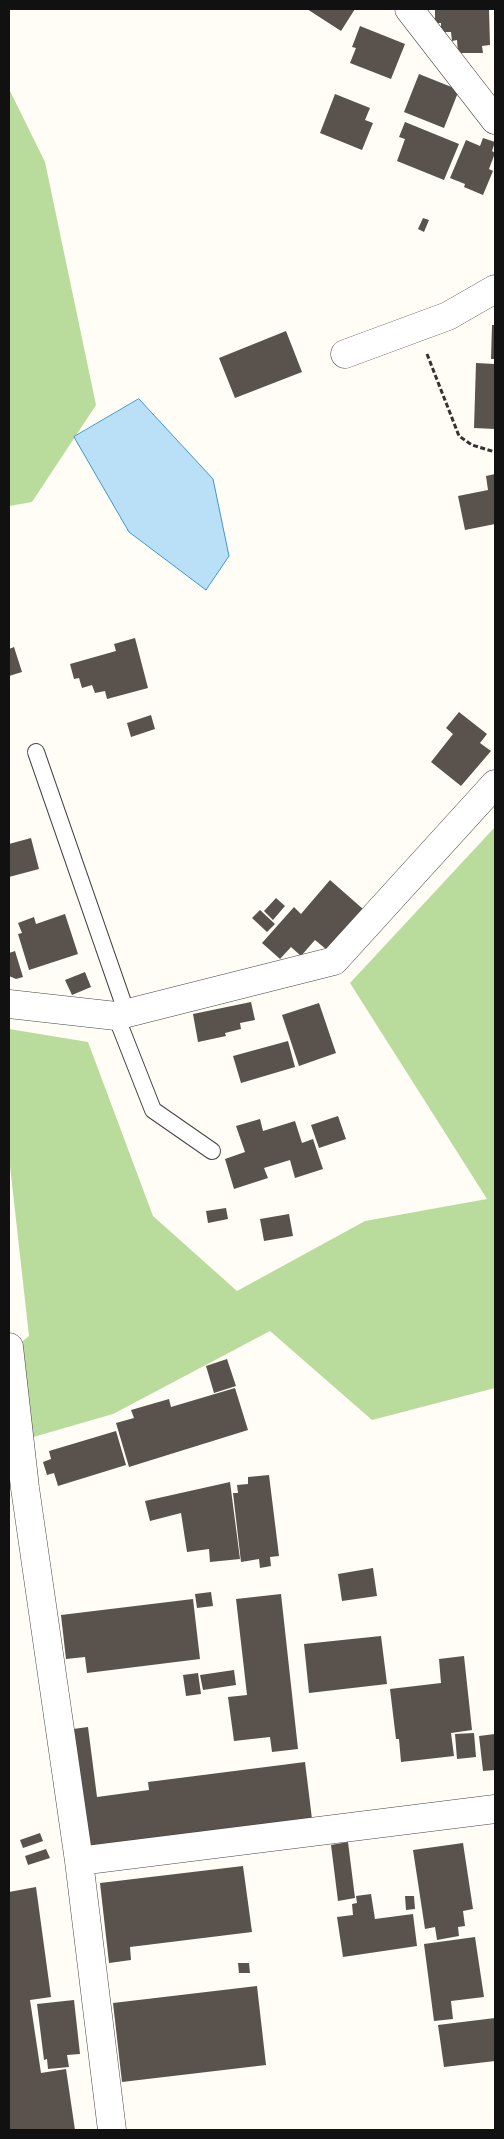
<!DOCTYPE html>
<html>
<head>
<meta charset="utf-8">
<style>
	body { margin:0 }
	#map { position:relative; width:504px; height:2139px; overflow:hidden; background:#fffdf5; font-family:"Noto Serif",serif }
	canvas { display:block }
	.frame { position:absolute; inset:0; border:10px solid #111; pointer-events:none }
</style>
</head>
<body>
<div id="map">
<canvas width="504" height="2139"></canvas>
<div class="frame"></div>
</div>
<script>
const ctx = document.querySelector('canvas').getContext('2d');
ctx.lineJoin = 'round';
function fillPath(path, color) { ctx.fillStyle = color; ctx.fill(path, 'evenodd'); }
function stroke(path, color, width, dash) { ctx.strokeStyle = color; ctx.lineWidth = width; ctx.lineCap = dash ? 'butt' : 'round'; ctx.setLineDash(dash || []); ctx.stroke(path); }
fillPath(new Path2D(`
	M9,89l36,73 51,243 -64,97 -23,4z
	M495,827v561l-123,32 -102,-89 -157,83 -104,30v-92l20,-16 -20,-179v-128l79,13 65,174 84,75 128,-70 122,-22 -137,-216z`), '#b9dc9c');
const water = new Path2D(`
	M139,399l74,80 16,77 -23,34 -77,-58 -55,-95z`);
fillPath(water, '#b9e0f7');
stroke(water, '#3f96cf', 1);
fillPath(new Path2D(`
	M307,9h48l-14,22z
	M435,9h54l1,36 -8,1 1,7h-25l-1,-13 -5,1 -1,-9h-10v-9h-6z
	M360,26l45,18 -14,35 -41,-16 6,-15 -4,-1z
	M419,74l40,16 -15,38 -40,-16z
	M335,94l35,14 -5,12 8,3 -11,27 -42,-17z
	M405,122l54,22 -15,36 -47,-19 8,-22 -6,-2z
	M483,138l12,4 -3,9 3,2 -6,16 4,2 -10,24 -19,-8 1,-3 -15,-6 16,-38 14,6z
	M423,218l6,2 -5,12 -6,-3z
	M492,325h3v34h-4z
	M286,331l16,41 -67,26 -16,-40z
	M476,363l19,1v65l-21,-1z
	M495,474v50l-30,6 -7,-34 30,-6 -2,-14z
	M135,638l13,50 -41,11 -2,-8 -10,2 -3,-8 -10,3 -3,-10 -5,1 -4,-15 46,-13 -2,-7z
	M14,647l8,25 -13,4v-27z
	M459,712l28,22 -7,9 11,8 -30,35 -30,-24 22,-28 -7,-6z
	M151,715l4,14 -24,8 -4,-14z
	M31,838l8,31 -30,8v-33z
	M330,880l33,29 -36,41 -12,-10 -14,16 -10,-9 -11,12 -18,-16 32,-36 7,7z
	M276,898l9,8 -12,14 -9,-9z
	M260,910l15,14 -8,8 -15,-14z
	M65,914l13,40 -49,16 -11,-36 4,-1 -4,-10 16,-6 2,7z
	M15,951l8,26 -7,2 -7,-3v-23z
	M85,972l6,15 -19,8 -7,-15z
	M251,1002l4,18 -15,3 1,6 -16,4 1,3 -28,6 -5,-28z
	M319,1003l17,50 -37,13 -17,-51z
	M288,1041l7,26 -54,16 -8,-27z
	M338,1116l8,23 -27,9 -8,-23z
	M260,1119l3,12 32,-10 7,22 11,-4 10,30 -28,9 -5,-18 -26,8 4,10 -34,11 -9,-30 20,-7 -9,-26z
	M226,1208l2,11 -20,4 -2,-12z
	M289,1214l4,22 -29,5 -4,-22z
	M227,1359l9,27 -22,7 -8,-27z
	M235,1388l13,42 -119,37 -13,-44 18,-5 -3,-8 38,-11 2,8z
	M116,1431l10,34 -68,21 -4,-13 -7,2 -4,-13 8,-3 -2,-8z
	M269,1475l10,81 -9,1 1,9 -11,2 -1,-9 -18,3 -8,-69h5l-1,-8 11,-1v-7z
	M230,1482l10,77 -30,3 -1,-13 -22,3 -6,-39 -31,8 -5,-20z
	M373,1568l4,28 -35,5 -4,-27z
	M211,1592l2,14 -16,2 -2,-14z
	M281,1594l17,155 -26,3 -2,-15 -36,4 -6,-44 19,-2 -11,-96z
	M193,1599l7,60 -113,14 -2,-16 -19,2 -5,-44z
	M381,1636l6,48 -78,9 -5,-49z
	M464,1656l8,74 -21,3 3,23 -53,6 -2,-23h-3l-6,-50 51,-6 -2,-24z
	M234,1670l2,15 -33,5 -3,-15z
	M198,1673l3,21 -15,2 -3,-21z
	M88,1727l9,70 52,-7 -1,-8 157,-20 7,57 -232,29 -14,-118z
	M474,1733l2,24 -19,2 -2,-25z
	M495,1734v36l-12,1 -4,-35z
	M40,1833l3,8 -20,7 -3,-8z
	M348,1842l7,56 -17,3 -7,-56z
	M463,1843l10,66 -10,2 2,15 -7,1 1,9 -22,4 -2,-13 -10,2 -12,-79z
	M46,1849l4,9 -22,7 -3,-9z
	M243,1866l9,66 -122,15 1,13 -22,3 -9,-80z
	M36,1887l15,110 -21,3 11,73 25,-4 9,61h-66v-238z
	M371,1894l4,25 38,-5 4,32 -74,11 -6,-40 16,-2 -1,-11 5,-1 -1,-7z
	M405,1896h9l1,13 -9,1z
	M475,1937l9,60 -33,4 2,18 -19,2 -10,-77z
	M238,1963h11l1,10h-11z
	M257,1986l9,79 -144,17 -9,-79z
	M74,2000l6,54 -13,1 2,12 -21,2 -1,-10 -3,1 -7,-56z
	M495,2018v43l-51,6 -6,-42z`), '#5a524d');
const service = new Path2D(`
	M36,752l91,262
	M116,1016l37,94 59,41`);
const minor = new Path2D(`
	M409,9l86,111
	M345,354l103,-38 47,-27
	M9,1004l107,12 218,-55 161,-177
	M9,1347l16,141 54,373 33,269
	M79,1861l416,-52`);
stroke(service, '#444', 18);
stroke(minor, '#444', 29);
stroke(new Path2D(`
	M427,354l32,82 13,9 23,7`), '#333', 3, [5, 2.5]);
stroke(service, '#fff', 16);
stroke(minor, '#fff', 28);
</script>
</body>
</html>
